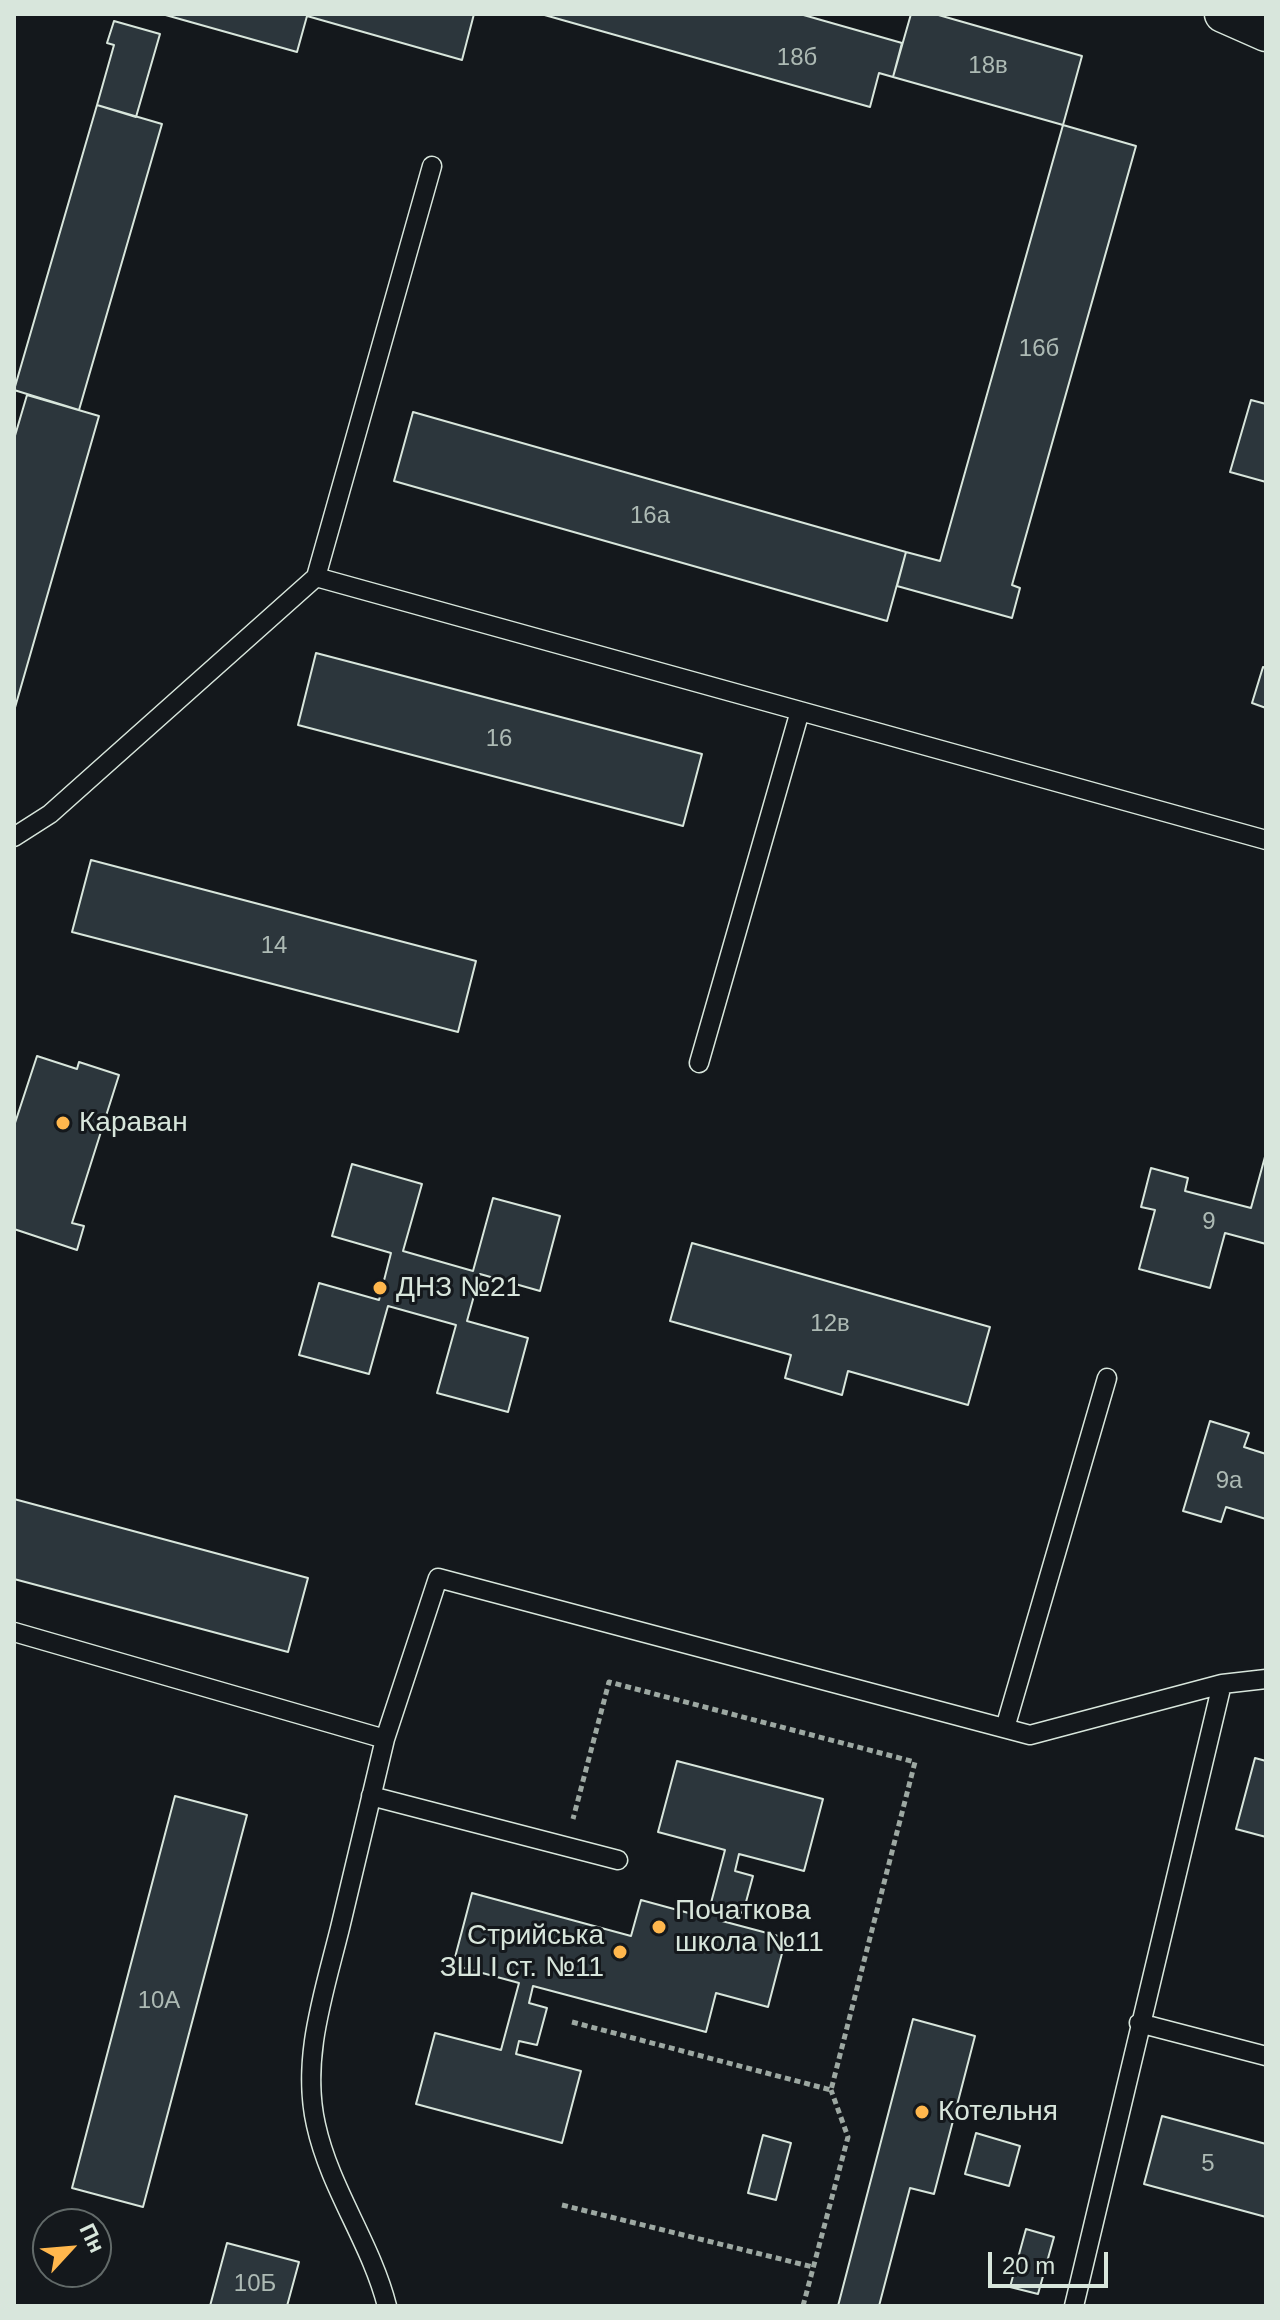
<!DOCTYPE html>
<html>
<head>
<meta charset="utf-8">
<style>
	body { margin:0 }
	#map { position:relative; width:1280px; height:2320px; overflow:hidden; background:#14181c; font-family:Helvetica,sans-serif }
	canvas { display:block }
	.frame { position:absolute; inset:0; border:16px solid #d8e6dc; pointer-events:none }
	.north { position:absolute; left:32px; top:2208px; width:80px; height:80px; box-sizing:border-box; background:#14181c; border:2px solid #626a69; border-radius:50%; rotate:64deg; font-size:22px; font-weight:700; line-height:32px; text-align:center; color:#d8e6dc }
	.north::after { content:''; display:block; margin:auto; width:28px; height:36px; background:#ffb74d; clip-path:polygon(50% 0,100% 100%,50% 72%,0 100%) }
	.scale { position:absolute; left:988px; top:2252px; width:120px; height:36px; box-sizing:border-box; border:4px solid #d8e6dc; border-top:0; padding-left:10px; font-size:24px; line-height:28px; white-space:nowrap; color:#d8e6dc; -webkit-text-stroke:6px #14181c; paint-order:stroke }
</style>
</head>
<body>
<div id="map">
<canvas width="1280" height="2320"></canvas>
<div class="frame"></div>
<div class="north">Пн</div>
<div class="scale">20 m</div>
</div>
<script>
const ctx = document.querySelector('canvas').getContext('2d');
ctx.lineJoin = 'round';
function fillPath(path, color) { ctx.fillStyle = color; ctx.fill(path, 'evenodd'); }
function stroke(path, color, width, dash) { ctx.strokeStyle = color; ctx.lineWidth = width; ctx.lineCap = dash ? 'butt' : 'round'; ctx.setLineDash(dash || []); ctx.stroke(path); }
function drawText(font, color, halo, rows, align = 'center') {
  ctx.font = font + ' Helvetica,sans-serif'; ctx.lineWidth = 6; ctx.setLineDash([]); ctx.textBaseline = 'middle'; ctx.strokeStyle = halo; ctx.fillStyle = color; for (const [text, x, y, turn = 0] of rows) {
    ctx.save(); ctx.translate(x, y); ctx.rotate((+turn || 0) * Math.PI / 180); ctx.textAlign = isNaN(turn) ? turn : align; if (halo) ctx.strokeText(text, 0, 0); ctx.fillText(text, 0, 0); ctx.restore();
  }
}
const building = new Path2D(`
	M162,14h312l-12,46 -155,-44 -10,36z
	M541,14h259l102,29 -9,34 -14,-4 -9,34z
	M911,14h24l147,42 -19,69 -170,-48z
	M114,21l46,13 -24,83 -39,-12 17,-60 -7,-2z
	M97,105l65,19 -83,286 -65,-20z
	M1063,125l73,21 -124,439 8,3 -8,30 -115,-32 9,-34 34,9z
	M27,395l72,21 -85,295v-272z
	M1251,400l15,4v78l-36,-10z
	M413,412l493,140 -19,69 -493,-140z
	M316,653l386,101 -19,72 -385,-101z
	M1263,667l3,1v40l-14,-5z
	M91,860l385,101 -18,71 -386,-100z
	M37,1056l40,13 2,-7 40,13 -47,148 12,3 -7,24 -63,-21v-103z
	M1266,1153v91l-41,-11 -15,55 -71,-19 16,-59 -14,-3 10,-39 37,10 -3,13 66,17z
	M352,1164l70,20 -19,67 70,20 20,-73 67,18 -20,75 -60,-17 -13,47 61,17 -20,74 -71,-19 19,-68 -68,-19 -19,68 -70,-19 20,-72 60,17 12,-47 -59,-17z
	M692,1243l298,84 -22,78 -120,-34 -6,24 -57,-17 6,-23 -121,-34z
	M1210,1421l39,12 -5,14 22,7v65l-40,-12 -5,15 -38,-11z
	M14,1499l294,79 -20,74 -274,-73z
	M1255,1758l11,3v76l-30,-8z
	M677,1761l146,38 -19,72 -65,-17 -4,17 18,5 -10,37 -18,-5 -3,13 64,17 -18,69 -52,-14 -10,39 -173,-46 -4,17 18,5 -10,37 -18,-4 -3,13 65,17 -19,72 -146,-39 19,-71 66,17 18,-67 -66,-18 19,-72 159,43 10,-36 66,18 18,-68 -67,-18z
	M175,1796l72,19 -104,392 -71,-19z
	M913,2019l62,17 -41,158 -24,-6 -31,118h-41z
	M1162,2116l104,28v73l-122,-33z
	M976,2133l44,13 -11,40 -44,-12z
	M763,2135l28,8 -15,57 -28,-7z
	M1026,2229l28,8 -16,57 -28,-7z
	M227,2243l72,19 -12,44h-77z`);
fillPath(building, '#2c363c');
stroke(building, '#d8e6dc', 2);
const lane = new Path2D(`
	M316,577l950,263
	M14,837l36,-23 266,-237 116,-411
	M699,1063l101,-352
	M14,1632l371,107c-15,63 -30,126 -45,189 -16,65 -39,131 -24,197 14,64 55,118 71,181
	M1005,1728l102,-350
	M385,1739l53,-161 592,157 192,-51
	M371,1796l247,64
	M1139,2023l127,33
	M1074,2306l148,-622 44,-5`);
const street = new Path2D(`
	M1223,14l43,19`);
stroke(lane, '#d8e6dc', 21);
stroke(street, '#d8e6dc', 39);
stroke(new Path2D(`
	M572,2022l259,68 84,-328 -306,-80 -36,137
	M562,2205l251,62
	M803,2306l45,-169 -17,-47`), '#9da8a2', 5, [6, 4]);
stroke(lane, '#14181c', 18);
stroke(street, '#14181c', 36);
for (const [x, y, r, color] of [
	[63,1123,8,"#ffb74d"],
	[380,1288,8,"#ffb74d"],
	[659,1927,8,"#ffb74d"],
	[620,1952,8,"#ffb74d"],
	[922,2112,8,"#ffb74d"]
]) { const dot = new Path2D(); dot.arc(x, y, r, 0, 2 * Math.PI); ctx.fillStyle = color; ctx.fill(dot); stroke(dot, '#14181c', 3); }
drawText('24px', '#adbab4', null, [
	["18б",797,58],
	["18в",988,66],
	["16б",1039,349],
	["16а",650,516],
	["16",499,739],
	["14",274,946],
	["9",1209,1222],
	["12в",830,1324],
	["9а",1229,1481],
	["10А",159,2001],
	["5",1208,2164],
	["10Б",255,2284]
]);
drawText('28px', '#d8e6dc', '#14181c', [
	["Караван",79,1123],
	["ДНЗ №21",396,1288],
	["Початкова",675,1911],
	["школа №11",675,1943],
	["Стрийська",604,1936,"right"],
	["ЗШ I ст. №11",604,1968,"right"],
	["Котельня",938,2112]
], 'left');
</script>
</body>
</html>
